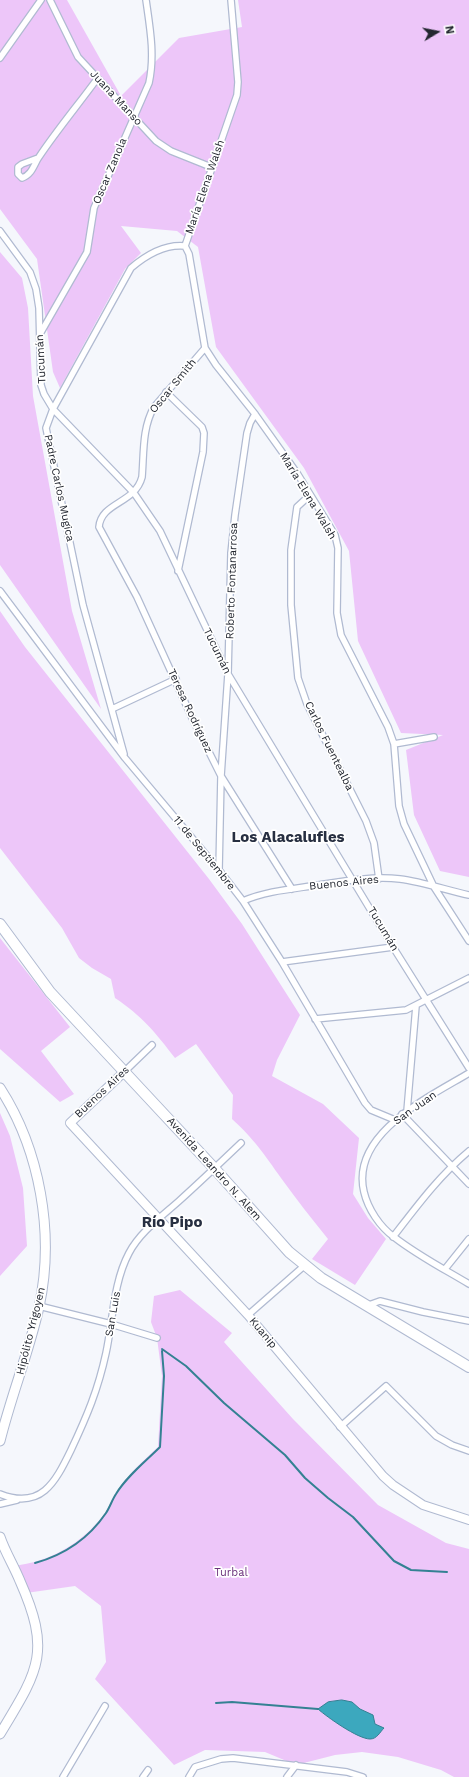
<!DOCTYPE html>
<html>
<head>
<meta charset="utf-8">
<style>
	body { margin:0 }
	#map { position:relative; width:469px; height:1777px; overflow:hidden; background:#f5f7fc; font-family:"Work Sans",sans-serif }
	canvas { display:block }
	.north { position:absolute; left:417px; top:12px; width:40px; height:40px; -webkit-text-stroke:3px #fff; paint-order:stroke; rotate:80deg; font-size:11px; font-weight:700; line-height:16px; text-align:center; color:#232730 }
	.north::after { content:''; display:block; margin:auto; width:14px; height:18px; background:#232730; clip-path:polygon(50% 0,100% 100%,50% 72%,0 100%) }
</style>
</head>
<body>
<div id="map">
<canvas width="469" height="1777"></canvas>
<div class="north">N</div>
</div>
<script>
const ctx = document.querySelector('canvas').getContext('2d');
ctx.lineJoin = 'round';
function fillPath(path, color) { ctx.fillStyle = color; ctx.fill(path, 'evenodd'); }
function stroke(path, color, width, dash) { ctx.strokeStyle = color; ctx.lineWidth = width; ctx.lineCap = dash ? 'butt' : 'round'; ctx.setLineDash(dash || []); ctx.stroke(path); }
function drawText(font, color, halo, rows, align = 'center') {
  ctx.font = font + ' "Work Sans",sans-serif'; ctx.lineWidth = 3.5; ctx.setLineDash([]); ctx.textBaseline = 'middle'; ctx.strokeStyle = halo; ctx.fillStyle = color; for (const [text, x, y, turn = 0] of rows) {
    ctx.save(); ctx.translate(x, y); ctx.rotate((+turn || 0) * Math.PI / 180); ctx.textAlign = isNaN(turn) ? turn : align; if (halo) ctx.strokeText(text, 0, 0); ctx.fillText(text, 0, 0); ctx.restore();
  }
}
fillPath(new Path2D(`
	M0,0h67l54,96 58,-58 63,-11 -4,-27h231v877l-29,-6 -26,-56 -8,-65 37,-15 -42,-2 -43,-92 -9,-90 -45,-83 -88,-121 -18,-100 -21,-16 -56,-5 20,27 -16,16 -65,119 -7,-16 -16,-113 -37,-50z
	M0,252l22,26 6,30 5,88 39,215 29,98 -101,-144z
	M0,611l25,36 184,232 33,45 58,91 -23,45 -5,16 51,28 36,34 -6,56 15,24 18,21 -31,46 -43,-26 16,-20c-16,-20 -32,-40 -47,-61 -17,-24 -27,-39 -49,-59l1,-24 -37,-51 -21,14c-20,-26 -33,-42 -60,-60l-4,-19 -19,-11 -13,-10 -17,-30 -62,-80z
	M0,938l70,89 -29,24 33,43 -14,8 -60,-53z
	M0,1113l10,23 13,52 4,58 -27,30z
	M180,1290l52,43 -8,9 69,77 85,86 68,38 23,6v228h-15l-13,-7 -43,-13 -36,-5 -27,3 -39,10 -31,-13 -60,-2 -31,15 -79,-86 11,-17 -5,-56 -26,-20 -49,7 -13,-27c37,-4 70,-23 92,-53 4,-6 6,-13 10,-19 11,-18 28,-33 43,-47l4,-71 -5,-38 -6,-16 3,-26z`), '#edc6f9');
const water = new Path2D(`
	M342,1700l10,2 8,7 13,6 2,9 9,4c-4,4 -7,11 -14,11 -12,0 -43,-22 -52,-30l10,-7z`);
fillPath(water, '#3ca8be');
stroke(water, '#348193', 1);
stroke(new Path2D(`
	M162,1349l24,17 38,37 61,52 20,23 23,20 25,19 41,44 17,9 36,2
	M35,1563c29,-8 54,-25 71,-50 4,-6 6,-13 10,-19 11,-18 29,-32 44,-47l4,-71 -2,-25
	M216,1703l16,-1 86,7`), '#348193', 2);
const street = new Path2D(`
	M50,0l28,57 78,84 15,10 40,16
	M231,0l7,82 -1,13 -52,151 4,8 16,94 11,17 39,49 42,59 38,62 3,13 -1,65 4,22 47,92 6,17 5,62 5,18 30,63 35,54
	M0,58l41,-58
	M38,158l-16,6 -4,3v7l4,4c10,-3 12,-14 17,-21 18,-27 39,-52 58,-78
	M0,231l30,41 6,17 3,19 2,77 3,9 9,15 81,84 26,38 68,143 165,273 76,121
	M40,334l47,-82 7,-44 55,-125c6,-28 1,-55 -3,-83
	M205,348l-51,59c-12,21 -10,46 -12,70 -7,27 -41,25 -43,50l38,70 57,125 27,54 71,113
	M166,392l36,35 2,6 -1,19 -25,119
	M310,495l-13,12 -6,43v55l7,73 9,26 59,117 8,22 5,36
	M0,591l125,167 94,112 24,31 39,61 83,141 6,7 24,10
	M112,709l64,-30
	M394,744l40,-7
	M124,754l-41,-149 -37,-177 7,-19 78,-141c14,-12 34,-24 54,-22
	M219,870l2,-94 7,-102 3,-121 4,-38 12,-82 3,-10 5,-9
	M243,901c23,-10 49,-12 75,-16 26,-4 55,-9 82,-6 23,3 46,11 69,16
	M282,962l111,-15
	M315,1019l91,-9 63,-32
	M124,1072l28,-27
	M469,1073c-40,24 -119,61 -105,119 4,17 16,35 30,45 23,18 50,32 75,47
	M407,1111l9,-105
	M402,1114l67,70
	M393,1237c24,-31 46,-61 76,-86
	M445,1269l24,-30
	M39,1306l72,18 46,14
	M366,1306l14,-5 43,11 46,9
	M248,1315l56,-49
	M340,1427l46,-41 50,50 16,9 17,6
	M0,1494c41,16 55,-11 71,-44 16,-34 27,-60 35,-97 7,-32 7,-70 23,-100 11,-21 32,-36 50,-52 21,-19 41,-38 62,-58
	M0,1504l17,-4
	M63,1777l42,-71
	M143,1777l5,-7
	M189,1777l6,-10 26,-8 12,-1 114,14 16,5
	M287,1777l9,-12`);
const secondary = new Path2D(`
	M124,1072l-54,51 178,192 135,161 10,9 30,20 46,15`);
const primary = new Path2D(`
	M0,1088c40,62 55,146 39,219 -10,45 -28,89 -39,134
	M0,1537c5,15 14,29 20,44 32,72 18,90 -20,153`);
const highway = new Path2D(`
	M0,924l50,68 164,176 75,84 32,26 148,89`);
stroke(street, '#b0bad1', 8);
stroke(secondary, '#b0bad1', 10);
stroke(primary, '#b0bad1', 11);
stroke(highway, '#b0bad1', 12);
stroke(street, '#fff', 5.5);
stroke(secondary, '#fff', 8);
stroke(primary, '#fff', 9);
stroke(highway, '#fff', 10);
drawText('11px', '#232730', '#fff', [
	["Juana Manso",116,98,47],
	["Oscar Zanola",110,171,-67],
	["María Elena Walsh",205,187,-71],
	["Tucumán",41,359,-93],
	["Oscar Smith",173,386,-51],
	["Padre Carlos Mugica",59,488,78],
	["María Elena Walsh",308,496,59],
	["Roberto Fontanarrosa",232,581,-88],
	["Tucumán",217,651,64],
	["Teresa Rodríguez",190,711,65],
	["Carlos Fuentealba",329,746,64],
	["11 de Septiembre",204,853,51],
	["Buenos Aires",344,883,-6],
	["Tucumán",383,929,59],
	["Buenos Aires",102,1092,-43],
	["San Juan",415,1108,-35],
	["Avenida Leandro N. Alem",214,1169,48],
	["San Luis",113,1314,-80],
	["Hipólito Yrigoyen",31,1331,-76],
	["Kuanip",263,1333,50]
]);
drawText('11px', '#6b317b', '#fff', [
	["Turbal",231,1573]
]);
drawText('bold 15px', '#272f41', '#fff', [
	["Los Alacalufles",288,838],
	["Río Pipo",172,1223]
]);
</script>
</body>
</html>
